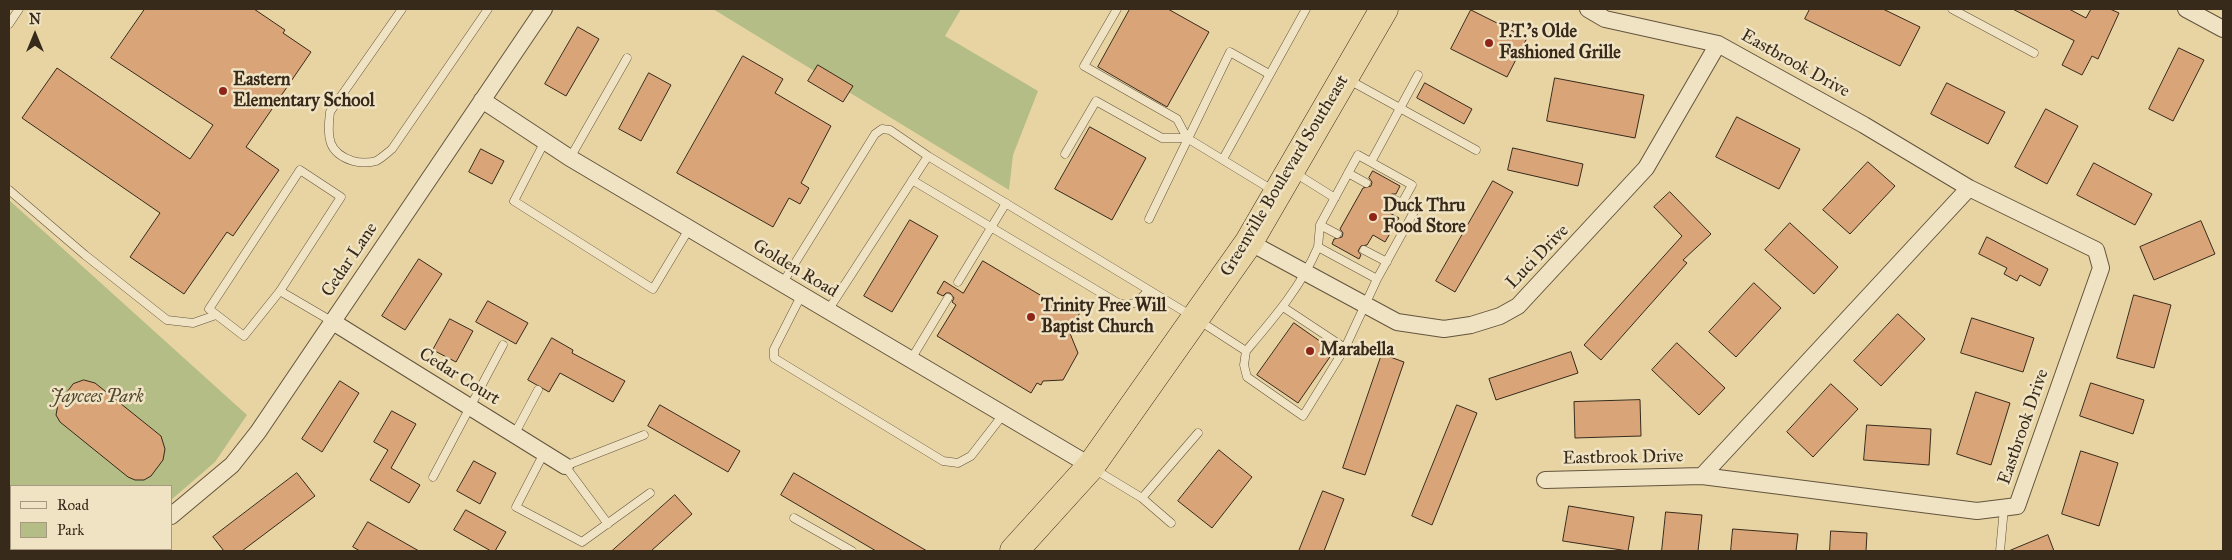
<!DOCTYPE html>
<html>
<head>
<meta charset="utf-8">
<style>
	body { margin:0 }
	#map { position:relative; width:2232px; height:560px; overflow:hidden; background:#e8d4a3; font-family:"IM FELL Great Primer",serif }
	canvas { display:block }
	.frame { position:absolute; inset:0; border:10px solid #372a1b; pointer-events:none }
	.legend { position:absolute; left:10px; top:485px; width:162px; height:65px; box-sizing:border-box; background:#f0e3c3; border:1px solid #a69980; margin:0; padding:6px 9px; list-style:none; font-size:15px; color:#372a1b }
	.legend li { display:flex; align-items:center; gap:10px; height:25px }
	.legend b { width:25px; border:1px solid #a69980 }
	.north { position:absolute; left:10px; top:10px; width:50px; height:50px; -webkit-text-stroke:4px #f0e3c3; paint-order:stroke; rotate:0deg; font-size:14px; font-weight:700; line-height:20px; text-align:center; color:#372a1b }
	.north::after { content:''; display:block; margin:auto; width:18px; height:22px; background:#372a1b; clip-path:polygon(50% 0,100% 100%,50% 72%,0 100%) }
</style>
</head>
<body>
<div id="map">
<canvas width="2232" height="560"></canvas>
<div class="frame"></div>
<ul class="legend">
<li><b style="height:6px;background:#f0e3c3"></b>Road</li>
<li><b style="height:14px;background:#b4bd86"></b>Park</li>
</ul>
<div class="north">N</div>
</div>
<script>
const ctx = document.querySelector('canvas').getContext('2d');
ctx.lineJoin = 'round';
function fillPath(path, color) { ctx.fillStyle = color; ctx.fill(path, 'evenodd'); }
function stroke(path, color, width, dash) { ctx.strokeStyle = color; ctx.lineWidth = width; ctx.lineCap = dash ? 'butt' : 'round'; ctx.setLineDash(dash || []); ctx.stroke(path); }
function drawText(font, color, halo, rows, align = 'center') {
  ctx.font = font + ' "IM FELL Great Primer",serif'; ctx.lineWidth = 5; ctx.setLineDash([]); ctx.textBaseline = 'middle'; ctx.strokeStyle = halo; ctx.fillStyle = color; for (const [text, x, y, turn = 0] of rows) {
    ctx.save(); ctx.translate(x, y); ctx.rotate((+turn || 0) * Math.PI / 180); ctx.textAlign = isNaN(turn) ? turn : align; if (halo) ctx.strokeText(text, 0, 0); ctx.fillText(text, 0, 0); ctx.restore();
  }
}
fillPath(new Path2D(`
	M713,9h248l-16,27 93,55 -25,64 -4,35z
	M9,200l238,215 -32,47 -44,38v-14h-160v63h105l-3,2h-104z`), '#b4bd86');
const building = new Path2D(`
	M145,9h109l31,21 -2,3 28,19 -65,95 33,23 -46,66 -6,-4 -43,62 -54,-37 30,-44 -138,-95 35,-50 133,91 23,-34 -102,-67z
	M1130,9h38l41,23 -42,75 -69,-40z
	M1810,9h73l37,18 -20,39 -95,-47z
	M2013,9h56l17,9 5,-9h19l9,4 -21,46 -6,-3 -10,19 -20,-10 12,-24z
	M1471,10l56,28 -20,39 -56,-28z
	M578,27l21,12 -33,57 -21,-12z
	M2179,48l25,12 -31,61 -24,-12z
	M743,56l40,23 -8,14 56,33 -30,57 8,5 -9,16 -11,-6 -16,29 -96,-54z
	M818,65l35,21 -10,16 -35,-21z
	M649,73l22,12 -30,56 -22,-12z
	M1555,78l89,17 -9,43 -88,-17z
	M1425,83l47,26 -8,15 -47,-26z
	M1947,83l58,29 -17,32 -57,-30z
	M2046,109l32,17 -31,58 -32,-17z
	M1737,117l63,32 -21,40 -63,-32z
	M1090,127l56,31 -34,62 -57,-31z
	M1513,148l70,16 -5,22 -70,-16z
	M481,149l23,12 -12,23 -23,-12z
	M1868,162l27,24 -45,48 -27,-24z
	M2094,163l58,31 -17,31 -58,-30z
	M1373,171l27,15 -4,8h-4l-4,2v4l2,4 -4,7 13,7 -14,24 -12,-7 -6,10 -6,1 -3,5 3,4 -2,4 -27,-15 2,-5 8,-2 1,-4 -3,-4 23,-41 8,-2 1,-4 -3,-4z
	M1493,181l20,11 -58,100 -19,-11z
	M1670,192l41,42 -28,26 4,3 -86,97 -17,-15 98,-109 -28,-29z
	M910,220l28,16 -46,76 -28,-16z
	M2201,221l14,33 -61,26 -14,-33z
	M1790,223l48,44 -24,27 -49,-44z
	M1987,237l61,32 -8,17 -20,-11 -3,6 -13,-7 3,-6 -28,-14z
	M419,259l23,15 -37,56 -23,-14z
	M983,261l84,50 4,-6 10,6 -12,20 9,22 -15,27 -20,1 -2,4 -4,-2 -6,10 -94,-57 19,-31 -4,-3 2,-4 -4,-5h-4l-3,3 -6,-3 7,-12 19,12z
	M1754,283l27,25 -45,49 -27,-25z
	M2134,295l37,10 -17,63 -37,-10z
	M488,301l40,22 -12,21 -40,-22z
	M1898,314l27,25 -44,47 -27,-25z
	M1972,318l62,20 -11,34 -62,-19z
	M450,319l23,12 -17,31 -23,-12z
	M1294,323l40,28 -36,52 -41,-28z
	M552,338l21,12 -1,3 53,28 -12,21 -53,-29 -11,19 -21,-12z
	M1677,343l48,45 -26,27 -47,-45z
	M1571,352l7,21 -82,27 -7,-21z
	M1382,354l22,8 -39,113 -22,-7z
	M84,380l11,3 66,53 4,13 -2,11 -12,16 -7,4h-9l-7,-3 -68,-55 -4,-7 2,-11 15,-20z
	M340,381l19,12 -37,59 -20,-13z
	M2091,383l53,17 -11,34 -53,-18z
	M1831,384l27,25 -45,48 -26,-25z
	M1976,392l34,11 -19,62 -34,-11z
	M1640,400l1,36 -66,2 -1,-36z
	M660,405l80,46 -12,21 -80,-46z
	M1457,405l20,8 -45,112 -20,-9z
	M392,411l24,13 -25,44 29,17 -11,18 -39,-23 18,-30 -14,-8z
	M1867,425l64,4 -2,36 -65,-5z
	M1219,450l33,27 -40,51 -34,-27z
	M2081,451l37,12 -19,63 -37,-12z
	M474,461l22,12 -16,31 -23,-13z
	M297,473l18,23 -73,55h-18l-11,-14z
	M794,473l133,78h-51l-95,-56z
	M1323,491l21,8 -20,52h-25z
	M675,495l17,19 -41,37h-39z
	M1569,506l65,11 -6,34 -65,-10z
	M466,510l40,22 -11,19h-4l-37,-21z
	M1666,512l36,3 -4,36h-36z
	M368,522l51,29h-59l-7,-4z
	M1733,529l65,5 -2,17h-65z
	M1831,531l36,2 -1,18h-36z
	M2048,535l6,16h-45z`);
fillPath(building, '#d9a477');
stroke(building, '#372a1b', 1);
const lane = new Path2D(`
	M402,9l-72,103c-3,24 -3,41 23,49 6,2 17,2 23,0 6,-3 11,-8 16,-12l96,-140
	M1117,9l-33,57 93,53 10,19 87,53
	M1952,9l82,44
	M9,24l10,-15
	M1349,80l127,70
	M544,143l-30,58 139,88 36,-60
	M1065,154l31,-53 66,37h25
	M928,156l267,162 51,33c28,-33 55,-64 72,-104l59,32
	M570,158l57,-100
	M1223,159l83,-150
	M1371,162l47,-87
	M1295,173l40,25
	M1348,173l18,10
	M912,180l206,123c15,5 20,-2 30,-12
	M9,190l76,65 82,65 26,3 23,-8
	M1393,199l9,4
	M1149,219l81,-167 39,22
	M1320,225l17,9
	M1318,247l2,-22 38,-70 54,30 -10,18 13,7 -38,69 -32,69
	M1364,250l23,12
	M958,282l48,-79
	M782,284l93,-150 7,-5 8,1 38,26 -101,156
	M280,291l61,-94 -41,-27 -91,139 35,27 36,-45 53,31
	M801,296l-27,53v9l169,103 15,2 13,-7 31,-40
	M1246,351l-2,14 3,12 56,39 42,-68 -62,-41
	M910,361l38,-63
	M514,435l24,-45
	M544,453l-28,54 66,35 68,-49
	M1094,469l48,29 56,-65
	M433,477l70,-132
	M1142,498l29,25
	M794,518l58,33
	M608,524l-43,-58 79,-31
	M2000,551l4,-43`);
const street = new Path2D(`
	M1588,9l17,10 113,25 146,81 105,63
	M2186,9l37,20
	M482,100l88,58 521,308
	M1249,242l148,80 47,7 27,-4 29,-9 18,-10 128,-138 72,-124
	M333,322l232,144
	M1545,480l157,-4 267,-288 127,62 5,18 -84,238 -40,5 -275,-35
	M171,516l61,-51 26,-33 286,-423
	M130,551l3,-2`);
const highway = new Path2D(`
	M1014,551l77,-85 158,-224 135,-233`);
stroke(lane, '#63543d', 9);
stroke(street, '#63543d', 18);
stroke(highway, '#372a1b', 29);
stroke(lane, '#f0e3c3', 8);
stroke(street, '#f0e3c3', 16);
stroke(highway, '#e8d4a3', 28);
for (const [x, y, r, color] of [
	[1489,43,5,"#8f2418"],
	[223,91,5,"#8f2418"],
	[1373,217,5,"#8f2418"],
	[1031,317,5,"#8f2418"],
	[1310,351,5,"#8f2418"]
]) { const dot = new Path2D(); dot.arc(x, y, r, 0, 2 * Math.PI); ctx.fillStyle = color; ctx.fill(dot); stroke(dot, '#f0e3c3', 2); }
drawText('bold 18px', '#372a1b', '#f0e3c3', [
	["P.T.’s Olde",1499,33],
	["Fashioned Grille",1499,54],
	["Eastern",233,81],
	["Elementary School",233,102],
	["Duck Thru",1383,207],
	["Food Store",1383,228],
	["Trinity Free Will",1041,307],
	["Baptist Church",1041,328],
	["Marabella",1320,351]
], 'left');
drawText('18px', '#372a1b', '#f0e3c3', [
	["Eastbrook Drive",1795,64,29],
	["Greenville Boulevard Southeast",1285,176,-59],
	["Luci Drive",1538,257,-46],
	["Cedar Lane",350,260,-56],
	["Golden Road",795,269,31],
	["Cedar Court",459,377,32],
	["Eastbrook Drive",2024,427,-71],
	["Eastbrook Drive",1623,458,-1]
]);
drawText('italic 18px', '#504730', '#f0e3c3', [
	["Jaycees Park",97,398]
]);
</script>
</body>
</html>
